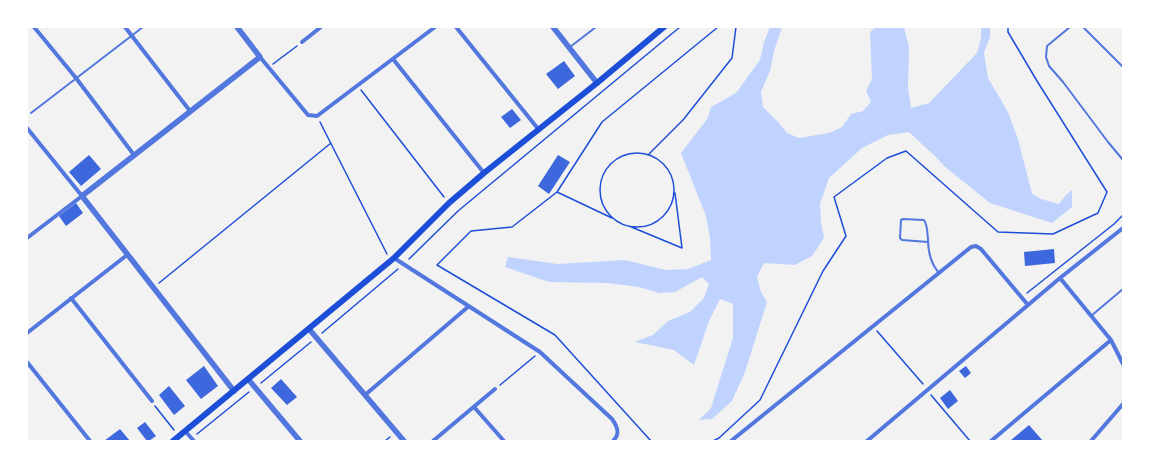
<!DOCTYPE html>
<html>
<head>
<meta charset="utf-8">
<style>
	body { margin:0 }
	#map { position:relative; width:1150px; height:468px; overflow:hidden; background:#f2f2f2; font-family:"IBM Plex Sans",sans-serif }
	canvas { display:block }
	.frame { position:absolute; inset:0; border:28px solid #fff; pointer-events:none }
</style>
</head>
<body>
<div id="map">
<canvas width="1150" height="468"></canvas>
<div class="frame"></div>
</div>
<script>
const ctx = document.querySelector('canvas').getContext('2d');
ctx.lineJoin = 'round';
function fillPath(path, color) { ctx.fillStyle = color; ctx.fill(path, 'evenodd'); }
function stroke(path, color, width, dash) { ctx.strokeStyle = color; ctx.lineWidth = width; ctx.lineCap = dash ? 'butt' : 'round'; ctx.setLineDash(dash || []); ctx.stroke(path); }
fillPath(new Path2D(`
	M770,27h12l-8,24 -4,20 -9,21 2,15 15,15 9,11 12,5 30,-5 13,-6 9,-13 12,-3 8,-9 -5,-11 6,-12 -2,-47 6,-5h28l5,20 -1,41 3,20 18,-5 48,-50 4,-15v-11h9v10l-6,16 4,25 20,34 10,27 14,55 9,5 18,5 7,-9 6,-5v17l-20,16 -62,-20 -46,-37 -7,-8 -28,-26 -21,3 -26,13 -33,30 -9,26 1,18 3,16 -12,18 -17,9 -31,-2 -7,14 4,15 6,10 -22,70 -13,29 -20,18 -13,1 12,-12 22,-70v-34l-13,-5 -11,22 -15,44 -20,-15 -39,-8 18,-7 15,-14 22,-9 14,-14 5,-14 -7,-7 -27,15 -16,1 -20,-6 -32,-4 -58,-1 -44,-15 3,-10 49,7 68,-4 41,10 22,-1 23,-9 -1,-22 -4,-22 -25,-63 27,-35 3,-11 25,-14 24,-33 4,-18z`), '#bfd3fe');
fillPath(new Path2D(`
	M564,61l11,15 -17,13 -12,-15z
	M512,109l9,11 -11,8 -9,-11z
	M89,155l12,14 -20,17 -12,-14z
	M558,155l12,7 -21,32 -11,-8z
	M76,203l7,10 -17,13 -7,-10z
	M1054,249l1,14 -30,3 -1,-14z
	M204,366l14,20 -17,13 -15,-19z
	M966,366l5,7 -6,5 -6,-7z
	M281,379l16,18 -10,8 -16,-17z
	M169,386l16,20 -11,9 -15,-20z
	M950,390l8,11 -10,8 -8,-11z
	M145,422l11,14 -7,5h-2l-10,-13z
	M1029,425l14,16h-33z
	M120,429l10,12h-26z`), '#3d67dc');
stroke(new Path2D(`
	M273,64l24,-18
	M361,90l83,107
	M320,122l67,132
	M600 190a37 37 0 1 1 74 0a37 37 0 1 1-74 0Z
	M649,154l34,-34 49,-62 4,-31
	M557,192l55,26
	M629,226l53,22 -7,-55
	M409,259l49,-48 222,-184
	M159,283l172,-140
	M1027,293l87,-69 9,-9
	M877,331l46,53
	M322,333l76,-64
	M261,383l50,-41
	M500,385l35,-29
	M931,395l39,46
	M155,406l19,24
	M197,434l52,-42
	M385,441l5,-4
	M651,441l-96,-106 -118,-70 34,-34 41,-4 45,-35 45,-70 116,-95
	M713,441l6,-3 41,-38 63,-129 23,-35 -12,-39 53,-39 19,-7 92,81 55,2 45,-21 9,-21 -70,-111 -29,-49v-5`), '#1d4ed8', 1.5);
stroke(new Path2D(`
	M1070,27l-23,19 -1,11 3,9 14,16 45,60 15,18
	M1083,27l40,40
	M570,47l26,-20
	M31,113l112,-86
	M928,242l-26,-2 -2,-2 1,-18 2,-1 21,1c4,6 3,13 4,19 0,12 3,25 11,34
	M1091,316l32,-27`), '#5277de', 2);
stroke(new Path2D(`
	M34,27l42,51 58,77
	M125,27l65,84
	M456,27l83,103
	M302,42l19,-15
	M260,57l48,58 9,1 118,-89
	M393,59l91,114
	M27,128l55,68 -55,42
	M394,258l146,94 72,67c5,7 9,15 1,22
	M1060,278l51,62 12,24
	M71,298l81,103
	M27,333l100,-78
	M27,362l63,79
	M365,395l104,-89
	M474,407l30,34
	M185,431l9,10
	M433,441l62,-52
	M731,441l240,-194 5,-1 5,3 47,56
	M867,441l193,-163 63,-50
	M991,441l120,-101
	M1091,441l32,-37`), '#5277de', 4);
stroke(new Path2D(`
	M553,27l44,56
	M309,329l95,112
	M248,379l52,62
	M234,391l-152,-195 178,-139 -23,-30`), '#5277de', 5.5);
stroke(new Path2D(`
	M173,441l221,-183 55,-55 35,-30 113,-90 67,-56`), '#1d4ed8', 6);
</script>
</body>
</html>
